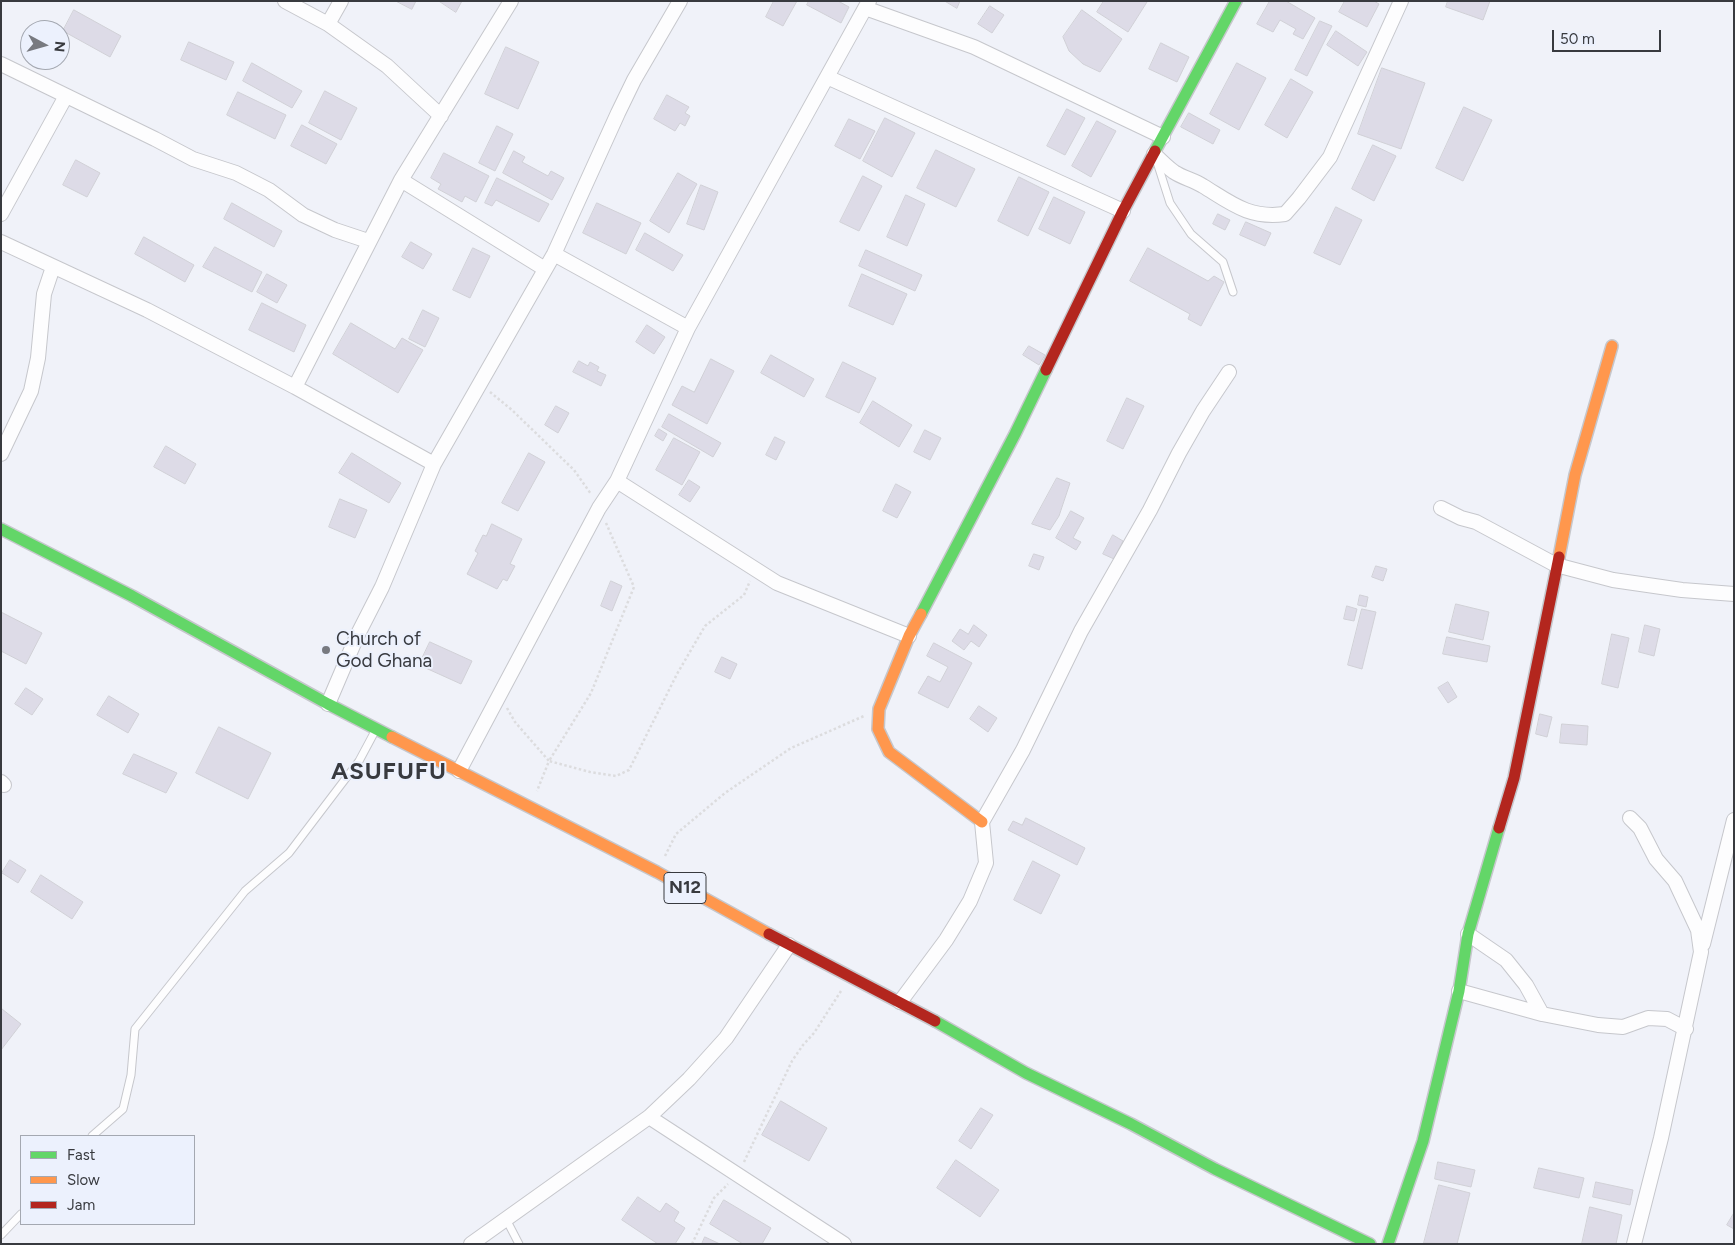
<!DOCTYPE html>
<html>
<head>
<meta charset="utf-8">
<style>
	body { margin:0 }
	#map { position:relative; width:1735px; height:1245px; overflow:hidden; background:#f0f2f9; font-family:Figtree,sans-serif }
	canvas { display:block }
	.frame { position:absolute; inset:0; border:2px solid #383a3f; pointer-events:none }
	.legend { position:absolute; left:20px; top:1135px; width:175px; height:90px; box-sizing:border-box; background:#ecf1fd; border:1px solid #a4a8b1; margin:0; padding:6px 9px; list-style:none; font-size:15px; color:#383a3f }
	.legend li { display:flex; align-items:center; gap:10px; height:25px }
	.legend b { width:25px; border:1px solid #a4a8b1 }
	.north { position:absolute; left:20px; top:20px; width:50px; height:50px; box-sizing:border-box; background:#ecf1fd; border:1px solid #a4a8b1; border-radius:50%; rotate:96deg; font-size:14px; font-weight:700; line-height:20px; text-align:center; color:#383a3f }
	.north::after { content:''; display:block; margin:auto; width:18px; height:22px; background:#787a80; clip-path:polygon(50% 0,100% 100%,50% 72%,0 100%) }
	.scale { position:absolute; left:1552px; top:30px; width:109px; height:22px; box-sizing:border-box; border:2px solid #383a3f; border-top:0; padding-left:6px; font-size:15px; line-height:18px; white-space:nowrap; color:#383a3f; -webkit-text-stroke:4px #ecf1fd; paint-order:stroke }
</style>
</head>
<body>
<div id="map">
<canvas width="1735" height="1245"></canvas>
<div class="frame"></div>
<ul class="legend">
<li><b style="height:6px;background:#63d668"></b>Fast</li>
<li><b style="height:6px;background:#ff974d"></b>Slow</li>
<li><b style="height:6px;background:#b3261e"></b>Jam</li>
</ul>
<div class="north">N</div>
<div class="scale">50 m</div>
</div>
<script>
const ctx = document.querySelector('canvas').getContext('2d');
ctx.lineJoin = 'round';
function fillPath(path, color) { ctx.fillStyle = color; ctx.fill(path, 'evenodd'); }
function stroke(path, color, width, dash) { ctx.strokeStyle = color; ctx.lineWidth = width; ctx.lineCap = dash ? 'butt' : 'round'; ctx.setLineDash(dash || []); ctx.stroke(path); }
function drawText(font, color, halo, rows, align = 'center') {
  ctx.font = font + ' Figtree,sans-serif'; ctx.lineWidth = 4; ctx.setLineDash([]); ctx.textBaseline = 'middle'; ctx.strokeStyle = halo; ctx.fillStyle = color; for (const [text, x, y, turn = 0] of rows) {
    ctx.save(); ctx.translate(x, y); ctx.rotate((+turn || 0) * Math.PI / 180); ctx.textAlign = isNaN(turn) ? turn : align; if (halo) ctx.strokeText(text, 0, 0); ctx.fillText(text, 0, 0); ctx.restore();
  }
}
const building = new Path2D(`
	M396,1h20l-4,8z
	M439,1h23l-6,11z
	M774,1h23l-14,25 -17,-9z
	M809,1h29l11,6 -8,16 -34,-18z
	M945,1h15l-3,7z
	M1104,1h41l2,1 -19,30 -31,-20z
	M1270,1h16l29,17 -12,21 -10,-5 3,-5 -16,-9 -7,12 -16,-8z
	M1345,1h29l5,3 -12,23 -28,-15z
	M1448,1h42l-7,19 -37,-13z
	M990,6l14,9 -12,18 -14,-9z
	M74,10l47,26 -11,21 -47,-26z
	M1082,10l40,29 -22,33 -17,-8 -14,-13 -6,-14z
	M1320,21l12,5 -25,50 -12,-6z
	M1336,31l31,21 -9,14 -31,-21z
	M189,42l45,20 -8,18 -45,-20z
	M1161,43l28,14 -12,25 -28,-13z
	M506,47l33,15 -21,47 -33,-15z
	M252,63l50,28 -10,17 -49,-27z
	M1237,63l29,15 -27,52 -29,-16z
	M1382,68l43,15 -24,66 -43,-15z
	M1291,79l22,13 -26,46 -22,-13z
	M325,91l32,17 -16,32 -32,-17z
	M238,92l48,23 -11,24 -48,-24z
	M667,95l22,12 -4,6 5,3 -5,10 -5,-3 -5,8 -21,-12z
	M1464,107l28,13 -29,61 -27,-13z
	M1067,109l18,9 -20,37 -18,-9z
	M1189,113l31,17 -7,14 -32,-17z
	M885,118l30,15 -23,44 -29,-16z
	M849,119l26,12 -15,28 -25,-13z
	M1097,121l19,10 -25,46 -19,-11z
	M302,125l35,19 -11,20 -35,-18z
	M497,126l16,8 -18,37 -16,-8z
	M1373,145l23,11 -22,45 -22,-12z
	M936,150l39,19 -19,38 -39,-19z
	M514,151l11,6 -3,5 26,14 3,-5 13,7 -12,22 -49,-27z
	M444,153l45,23 -13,26 -11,-6 -3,6 -24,-13 3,-5 -10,-6z
	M76,160l24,13 -13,24 -24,-12z
	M678,173l19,11 -28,49 -19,-12z
	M863,176l19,10 -23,45 -19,-9z
	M1019,177l30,15 -21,44 -30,-15z
	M497,178l52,26 -10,18 -43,-22 -4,6 -7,-3z
	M701,185l17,7 -14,38 -17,-6z
	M906,195l19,9 -18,42 -20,-9z
	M1054,197l31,15 -15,32 -31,-15z
	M232,203l50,28 -8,16 -50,-28z
	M597,203l44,20 -15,31 -43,-21z
	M1336,207l26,13 -22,45 -26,-12z
	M1218,214l12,6 -5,10 -12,-6z
	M1246,222l25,11 -6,13 -25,-11z
	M645,233l38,22 -10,16 -37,-21z
	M144,237l50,28 -9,17 -50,-28z
	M411,242l21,12 -9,15 -21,-12z
	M215,247l47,25 -10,20 -49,-25z
	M473,248l17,8 -20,42 -17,-8z
	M1148,248l60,33 6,-5 10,6 -23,44 -13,-7 2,-5 -60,-33z
	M866,250l56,25 -7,16 -56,-25z
	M267,274l20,11 -10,18 -20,-11z
	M862,274l45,20 -14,31 -44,-19z
	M262,303l44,22 -12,27 -45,-22z
	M423,310l16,8 -14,29 -16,-8z
	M351,323l44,26 7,-11 21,12 -25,43 -65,-39z
	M647,325l18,12 -11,17 -18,-12z
	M1029,346l16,9 -6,10 -16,-10z
	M771,355l43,24 -10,18 -43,-24z
	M711,359l23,12 -27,53 -35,-19 10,-19 12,6z
	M579,361l9,5 2,-4 9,5 -2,4 9,4 -5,11 -28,-14z
	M843,362l33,16 -17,35 -33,-16z
	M1127,398l17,8 -21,43 -16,-8z
	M873,401l39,24 -13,22 -39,-24z
	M556,406l13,7 -11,20 -13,-8z
	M669,414l52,29 -8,14 -51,-30z
	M659,429l8,5 -4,7 -8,-5z
	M925,430l16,8 -11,22 -16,-8z
	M775,437l10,5 -9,18 -10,-5z
	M674,438l26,14 -18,33 -26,-15z
	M166,446l30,18 -11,20 -31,-17z
	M352,453l49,30 -12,20 -50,-30z
	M529,453l16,9 -27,49 -16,-8z
	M1057,478l13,5 -11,33 -9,14 -18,-6z
	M689,480l11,7 -10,15 -11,-7z
	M896,484l15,8 -14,26 -14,-7z
	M340,499l27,11 -12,28 -26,-11z
	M1071,511l13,7 -11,20 8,4 -5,8 -20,-12z
	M492,524l30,15 -12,25 5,2 -8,15 -4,-2 -6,10 -30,-15 11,-21 -3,-2 8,-16 3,1z
	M1113,535l10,6 -9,18 -11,-5z
	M1034,554l10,3 -5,13 -10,-4z
	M1376,566l11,3 -4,12 -11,-4z
	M611,581l11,5 -10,25 -11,-5z
	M1360,595l8,2 -2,10 -8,-2z
	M1456,604l33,8 -6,28 -34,-8z
	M1347,606l10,3 -3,12 -10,-2z
	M1362,609l14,3 -14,57 -14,-4z
	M1,612l41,21 -16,31 -25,-13z
	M974,625l13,10 -8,12 -8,-6 -7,9 -12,-9 8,-12 8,5z
	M1645,625l15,4 -6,27 -15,-4z
	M1612,634l17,4 -11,50 -16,-4z
	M1447,637l43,9 -3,16 -44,-8z
	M430,642l42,19 -11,23 -42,-19z
	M934,643l38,20 -24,45 -30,-15 10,-17 12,6 8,-15 -21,-11z
	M722,657l15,7 -7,15 -15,-7z
	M1448,682l9,15 -9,6 -10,-15z
	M26,688l17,11 -11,16 -17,-11z
	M109,696l30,18 -11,19 -31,-18z
	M979,706l18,12 -9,14 -18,-13z
	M1540,714l12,3 -5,20 -11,-3z
	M1562,724l26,2 -1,19 -27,-2z
	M219,727l52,26 -23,46 -52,-26z
	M134,754l43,19 -11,20 -43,-19z
	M1026,818l59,30 -8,17 -69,-35 5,-9 9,4z
	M10,860l16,10 -8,13 -16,-10z
	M1033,861l27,14 -19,39 -27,-14z
	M41,875l42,27 -11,17 -41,-27z
	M2,1009l19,15 -20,26v-40z
	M781,1101l46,27 -18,33 -47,-26z
	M981,1108l12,7 -22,34 -12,-8z
	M956,1160l43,30 -19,27 -43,-29z
	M1438,1162l37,8 -4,17 -36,-8z
	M1539,1168l45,10 -5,20 -45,-10z
	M1596,1182l37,8 -3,15 -37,-8z
	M1439,1185l31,8 -13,51 -33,-1z
	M638,1197l22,15 6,-9 13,9 -5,9 11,7 -10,16h-17l-36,-24z
	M724,1200l47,28 -9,16h-19l-33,-20z
	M1590,1207l32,8 -6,29h-34z
	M1734,1213v16l-7,-4z
	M705,1237l15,7h-18z`);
fillPath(building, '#dddbe7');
stroke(building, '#d0d0d6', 1);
const lane = new Path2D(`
	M1156,159l14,44 21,31 32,28 10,30
	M92,1136l31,-27 8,-34 4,-46 110,-138 44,-38 70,-92 15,-28
	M506,1219l13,25
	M1,1235l20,-21`);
const street = new Path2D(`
	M285,1l43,23 59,42 54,50
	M865,8l109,39 189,90
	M328,24l13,-23
	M1,64l154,75 38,20 43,14 33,17 34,25 32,15 33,11
	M827,77l296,134
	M1154,154c6,6 13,13 20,18 9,6 20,8 29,14 28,17 46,33 82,28l14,-16 31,-41 71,-156
	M401,180l144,89
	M1,214l65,-118
	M1,242l146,68 148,77 139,77
	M554,254l134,74
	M295,387l106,-207 110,-179
	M1,454l30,-63 7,-33 6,-64 9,-27
	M617,481l160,102 132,53
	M1441,508l20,10 15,4 80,43 57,15 69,10 52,4
	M328,704l29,-68 25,-49 52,-123 120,-210 64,-141 16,-33 46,-79
	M459,771l140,-263 18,-27 71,-153 181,-327
	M1,782l3,3
	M1630,818l10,10 16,31 19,22 23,49 3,22 -40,186 -27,106
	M1468,934l38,26 20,25 16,29
	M1703,944l31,-124
	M1459,991l83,23 56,11 25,2 25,-9 19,1 19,10
	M900,1002l46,-62 24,-39 16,-38 -4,-41 41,-72 58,-119 69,-121 29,-57 24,-42 26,-39
	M649,1117l195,127
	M471,1244l178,-127 40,-38 37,-41 63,-93`);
const fast = new Path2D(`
	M1155,151l81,-150
	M1,529l131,67 196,108 64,33
	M921,614l94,-180 31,-64
	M935,1021l91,52 105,51 84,45 155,75
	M1388,1244l35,-103 36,-150 9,-57 31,-106`);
const slow = new Path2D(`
	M1559,557l16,-82 37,-129
	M921,614l-12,22 -30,73 -1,20 11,23 93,70
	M392,737l265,135 112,62`);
const jam = new Path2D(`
	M1046,370l77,-159 32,-60
	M1499,828l15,-50 45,-221
	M769,934l166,87`);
stroke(lane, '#c6c7cc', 9);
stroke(street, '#c6c7cc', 16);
stroke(fast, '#c6c7cc', 14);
stroke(slow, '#c6c7cc', 14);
stroke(jam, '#c6c7cc', 14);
stroke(new Path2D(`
	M490,392l22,18 62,60 17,24
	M606,523l28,64 -43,106 -42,68 41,11 26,4 13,-6 48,-96 28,-48 39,-31 6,-14
	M507,708l8,14 34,39 -12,30
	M665,856l11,-22 49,-41 66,-45 73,-32
	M744,1162l48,-101 11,-16 11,-12 27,-42
	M692,1244l22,-46 14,-14`), '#dcdcde', 2.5, [2.5, 2.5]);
stroke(lane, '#fdfdfe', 7);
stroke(street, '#fdfdfe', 14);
stroke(fast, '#63d668', 11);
stroke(slow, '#ff974d', 11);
stroke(jam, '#b3261e', 11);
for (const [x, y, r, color] of [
	[326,650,5,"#787a80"]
]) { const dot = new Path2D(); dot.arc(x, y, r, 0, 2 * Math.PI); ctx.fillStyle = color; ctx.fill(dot); stroke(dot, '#ecf1fd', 2); }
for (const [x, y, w] of [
	[685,888,42]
]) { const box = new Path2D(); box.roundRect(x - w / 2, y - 15.5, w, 31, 4); ctx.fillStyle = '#ecf1fd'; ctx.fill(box); stroke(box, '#383a3f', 1); }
drawText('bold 18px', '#383a3f', null, [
	["N12",685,888]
]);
drawText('19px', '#383a3f', '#ecf1fd', [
	["Church of",336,639],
	["God Ghana",336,661]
], 'left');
ctx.letterSpacing = '1px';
drawText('bold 24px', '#383a3f', '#ecf1fd', [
	["ASUFUFU",389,772]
]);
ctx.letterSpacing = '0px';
</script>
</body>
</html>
